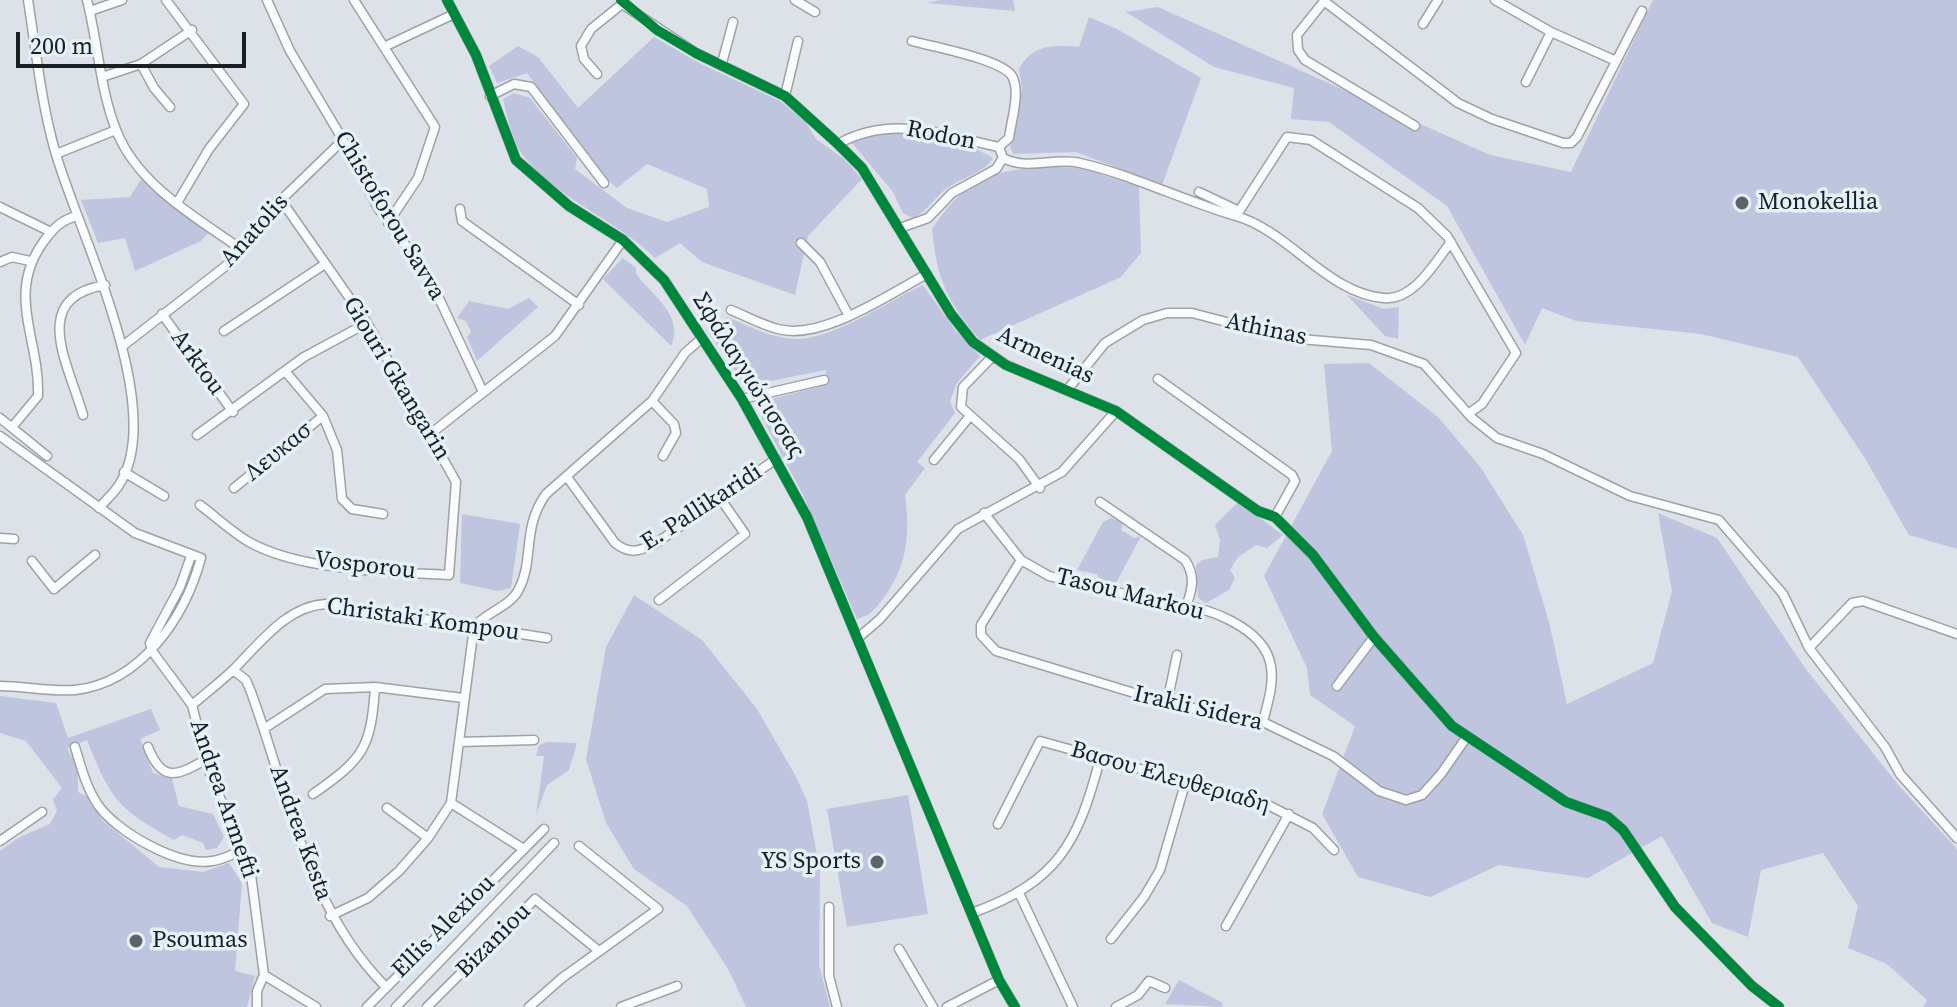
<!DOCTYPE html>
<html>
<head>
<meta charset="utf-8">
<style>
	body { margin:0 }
	#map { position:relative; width:1957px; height:1007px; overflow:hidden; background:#dce2e8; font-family:"Source Serif 4",serif }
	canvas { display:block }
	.scale { position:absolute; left:16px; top:32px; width:230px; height:36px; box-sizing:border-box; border:4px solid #1a1f22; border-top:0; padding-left:10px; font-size:24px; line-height:28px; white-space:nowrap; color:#1a1f22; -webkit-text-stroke:6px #e4f1fb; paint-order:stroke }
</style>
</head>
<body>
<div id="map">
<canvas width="1957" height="1007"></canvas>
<div class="scale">200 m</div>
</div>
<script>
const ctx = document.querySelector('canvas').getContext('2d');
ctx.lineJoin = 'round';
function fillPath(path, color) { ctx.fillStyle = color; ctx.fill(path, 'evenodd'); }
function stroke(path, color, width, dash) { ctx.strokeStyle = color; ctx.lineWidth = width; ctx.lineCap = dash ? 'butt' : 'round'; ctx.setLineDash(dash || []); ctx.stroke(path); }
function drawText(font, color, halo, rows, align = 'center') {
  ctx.font = font + ' "Source Serif 4",serif'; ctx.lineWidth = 7; ctx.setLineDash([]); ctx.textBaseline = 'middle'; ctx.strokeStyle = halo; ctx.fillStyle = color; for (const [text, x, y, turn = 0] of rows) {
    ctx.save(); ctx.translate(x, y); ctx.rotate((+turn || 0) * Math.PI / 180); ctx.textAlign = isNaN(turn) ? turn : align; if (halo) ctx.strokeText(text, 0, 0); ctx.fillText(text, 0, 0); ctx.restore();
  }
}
fillPath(new Path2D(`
	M941,0h72l2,11 -88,-8z
	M1653,0h304v549l-48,-14 -43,-75 -68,-103 -97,-23 -125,-13 -34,-13 -17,37 -78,-139 -118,-84 -38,-3 3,-31 -80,-21 -88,-55 32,-5 332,148 81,17z
	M1089,17l28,12 84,49 -39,107 -86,-33 -63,2 -3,-8 12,-57 -3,-20c14,-25 33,-24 60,-22z
	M654,37l47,27 79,37 25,20 11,18 28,20 18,20 -54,57 -13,59 -93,-33 -22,-19 -25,15c-38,-38 -106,-63 -135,-107 -9,-14 -13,-36 -17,-52l11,-6 16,5 47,60 -2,11 52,39 40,14 42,-15 -2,-18 -60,-25 -30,24 -16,-14 -74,-101 -30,10 -8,-17 29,-20 20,11 40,51z
	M871,133c40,0 88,4 122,25 -11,17 -32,19 -47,31 -14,11 -16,20 -33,29l-10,-5 -10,-21 -41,-49z
	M1058,167l25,1 56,19 2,66 -20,24 -141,63c-33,-39 -43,-60 -48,-111 37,-55 63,-60 126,-62z
	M142,178l68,53 -9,10 -66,30 -10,-33 -27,5 -17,-43 49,-3z
	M623,258l13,10v6c16,21 49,42 35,72l-68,-67z
	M923,285l32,45 25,26 -23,27 -7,18 5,12 -38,49 8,6 -20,27c5,38 3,69 -20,101 -9,12 -13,19 -28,23l-55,-126 -40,-75 -2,-16 66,-17v-15l-71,14 -13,-3 -36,-52 21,-12c22,9 46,22 71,22 37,-1 91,-38 125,-54z
	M1347,295l37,14 15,-2 -1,32 -13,-3z
	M529,298l9,9 -61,54 -10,-24 4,-5 -5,-11 -9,-3 12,-17 39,8z
	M1369,363l69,54 43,51 42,67 26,87 18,82 86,-41 19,-72 -14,-78 59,25 88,130 95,119 57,62v158h-34l4,-7 -40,-36 -39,-16 10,-42 -35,-53 -62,17 -13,67 -36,-14 -50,-87 -74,42 -89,-13 -69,32 -72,-20 -36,-63 33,-88 -45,-31 -3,-27 -43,-92 68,-125 -8,-87z
	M1238,502l45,33 -16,13 -11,-3 -18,12 -8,13 5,8 -6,12 -23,13 -8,-5 -2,-33 6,-5 16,-3 2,-17 -5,-15z
	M462,514l58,10 -9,64 -13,3 -38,-8z
	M1111,518l12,5 -2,7 13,8 7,-2 -26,49 -14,-3 -4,-8 -20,-4 26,-48z
	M634,595l68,45 55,69 38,66 12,26 13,70 -1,94 11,42h-84l-18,-38 -41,-63 -53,-37 -28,-46 -20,-64 20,-112z
	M0,696l56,7 12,35 83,-29 9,21 -20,9 13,34 19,6 7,27 34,8 11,23 -7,11 -11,2 -3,-7 -21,-8 -8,5c-57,-32 -63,-40 -87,-100l-20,8 11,21v23l10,5 14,23 57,47 44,5 26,-9 13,20 -7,88 20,5 -8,31h-247v-156l18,-13 32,-14 7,-13 -4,-12 9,-11 -36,-47 -26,-8z
	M547,742l30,1 -8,27 -22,15 -11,30 8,-59h-8l3,-11z
	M908,795l20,119 -81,13 -20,-118z
	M1179,980l44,23 -1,4 -57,-3z`), '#bfc4df');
const minor = new Path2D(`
	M28,0c8,50 13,102 27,151 22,79 114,257 64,334 -5,8 -14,16 -20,23
	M87,0c11,43 13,91 30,132 21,53 80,86 124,117
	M166,0l78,104 -35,45 -32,54
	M267,0l23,51 53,89 35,68 51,69 54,115
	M354,0l81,127 -17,51 -30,45
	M447,0l29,55 40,105 53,46 54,34 41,40 78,119 65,118 192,463 16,27
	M795,0l20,12
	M1325,0l-28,35 1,15 7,10 110,66
	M1495,0l56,32 63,28
	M1324,1l134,102 34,16 71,24h8l6,-6 65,-126
	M622,4l74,49 89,43 53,48 24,24 89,146 22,28 33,23 110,46 142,100 17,6 38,38 61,82 78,89 114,76 42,15 15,13 52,77 77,79 27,21
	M90,11l32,-11
	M1423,24l15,-24
	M912,41c21,6 89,18 100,35 9,16 -1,45 -3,62l-10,9
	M386,46l68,-32
	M722,63l11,-41
	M141,64l13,24 16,19
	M597,74l-13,-15 -3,-13 10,-17 31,-25
	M102,77l39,-13 51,-34
	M1526,82l25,-50
	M490,96l24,-12 17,3 73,96
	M785,96l13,-55
	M838,144c54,-30 104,-9 161,3
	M999,147l4,11c26,13 50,-1 77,5 53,12 104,38 156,53 53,15 92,78 148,82 30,3 51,-36 67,-56
	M56,154l60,-24
	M1199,192l40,19
	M0,207l51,25
	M460,209l2,12 117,84
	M1236,216l51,-79 24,3 107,68 29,28 69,117 -34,51 -14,10
	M900,228l28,-10 24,-25 44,-24 7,-11
	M801,243l19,19 29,54
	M0,262l12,-5 18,4
	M731,310c15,6 31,15 47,19 44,12 111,-35 149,-55
	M162,314l71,98
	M224,331l101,-67
	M124,345l103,-80 54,-65 62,-60
	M992,357l-29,30 -2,20 58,52 21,29
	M285,371l38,45 14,34 5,49 10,10 31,5
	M1158,379l134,96 3,6 -20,36
	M1068,389l37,-46 38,-23 24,-7h25l96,25 83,7 53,19 48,54 25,20 46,16 87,42 89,24 64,74 26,54 76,99 15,27 57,64
	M742,399l82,-19
	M652,401l22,23 2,9 -13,23
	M83,415c-14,-50 -55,-117 22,-130
	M0,418l47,38
	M13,426l25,-30c2,-58 -33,-101 6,-155 10,-13 17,-21 33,-25
	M197,435l107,-78 63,-34
	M429,435l126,-99 68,-96
	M0,436l135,97 66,25c-16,59 -60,125 -126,132 -22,2 -52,-4 -75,-4
	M934,460l36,-44
	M124,472l40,24
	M567,477l48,66c15,12 24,8 40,1l121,-85
	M234,488l89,-72
	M1100,502l85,58c10,15 8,27 2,44
	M200,505c16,12 32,27 49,37 52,29 141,30 200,33l7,-93 -89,-159 -86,-123
	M984,513l37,47 28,16 119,28c34,0 98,23 103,63 3,18 -4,38 -8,55
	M0,538l14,1
	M1021,560l-40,65v10l15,16 171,52 96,19 70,34 46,35 27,9 16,-5 19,-21 25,-36
	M32,561l22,28 41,-34
	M659,600l86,-66 -25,-36
	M858,638l22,-19 78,-90 104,-57 54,-61
	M1809,648l43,-45 11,-2 94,33
	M152,651l40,54 16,63 43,107 13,100 -7,16v16
	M152,651l-2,-8 30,-56 11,-31
	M233,670l13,10 5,12c37,101 56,216 134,294
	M1337,686l37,-49
	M1167,703l10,-48
	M192,705c14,-12 30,-24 43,-37 26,-26 52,-62 91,-64l221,34
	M265,728l60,-39 50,-2 88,11
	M459,742l75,-2
	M75,747c6,20 11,40 23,58 19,27 80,62 114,56 10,-1 20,-7 30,-10
	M148,747c14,36 29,29 57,13
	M313,794c50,-35 58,-45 62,-107
	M451,803l71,45
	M387,808l41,30
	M998,824l42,-83 226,63 47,24 21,22
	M0,841l42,-29
	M1019,893l54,114
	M829,907v69l8,31
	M972,913c86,-31 106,-70 128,-154
	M330,916l38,-18 31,-27 29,-33 23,-35 23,-176c12,-15 35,-20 44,-36 17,-31 3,-62 28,-97l106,-93 33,-48 17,-15
	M1226,926l63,-112
	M1111,939l33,-42 16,-27 25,-86
	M899,949l34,58
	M264,975l52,32
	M367,1007l177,-178
	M396,1007l158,-164
	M427,1007l108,-108 64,52
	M529,1007l33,-29 96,-69 -79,-63
	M621,1007l56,-21
	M947,1007l52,-27
	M1116,1007l22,-12 11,-14 16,7`);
stroke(minor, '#9ea2a7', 11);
stroke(minor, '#fafbfc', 8);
stroke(new Path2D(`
	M447,0l29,55 40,105 53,46 54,34 41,40 78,119 65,118 192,463 16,27
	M621,0l36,30 39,23 89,43 53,48 24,24 89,146 22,28 33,23 110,46 142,100 17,6 38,38 61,82 78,89 114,76 42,15 15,13 52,77 77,79 27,21`), '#00873e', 10);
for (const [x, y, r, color] of [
	[1742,203,8,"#5e6367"],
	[877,862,8,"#5e6367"],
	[136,941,8,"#5e6367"]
]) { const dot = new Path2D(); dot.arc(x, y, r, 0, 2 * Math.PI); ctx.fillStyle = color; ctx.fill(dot); stroke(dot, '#e4f1fb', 3); }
drawText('24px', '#1a1f22', '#e4f1fb', [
	["Rodon",941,136,11],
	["Chistoforou Savva",389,216,59],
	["Anatolis",255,231,-48],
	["Athinas",1266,330,12],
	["Armenias",1045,356,25],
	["Arktou",197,363,54],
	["Σφάλαγγιώτισσας",748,376,58],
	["Giouri Gkangarin",396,379,59],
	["Λευκασ",279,452,-39],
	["E. Pallikaridi",702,508,-33],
	["Vosporou",365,566,7],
	["Tasou Markou",1130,595,14],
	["Christaki Kompou",423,620,8],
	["Irakli Sidera",1198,709,13],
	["Βασου Ελευθεριαδη",1170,778,16],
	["Andrea Armefti",223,799,71],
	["Andrea Kesta",300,833,70],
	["Ellis Alexiou",444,927,-45],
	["Bizaniou",494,941,-45]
]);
drawText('24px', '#1a1f22', '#e4f1fb', [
	["Monokellia",1758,203],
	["YS Sports",861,862,"right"],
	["Psoumas",152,941]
], 'left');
</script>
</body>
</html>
